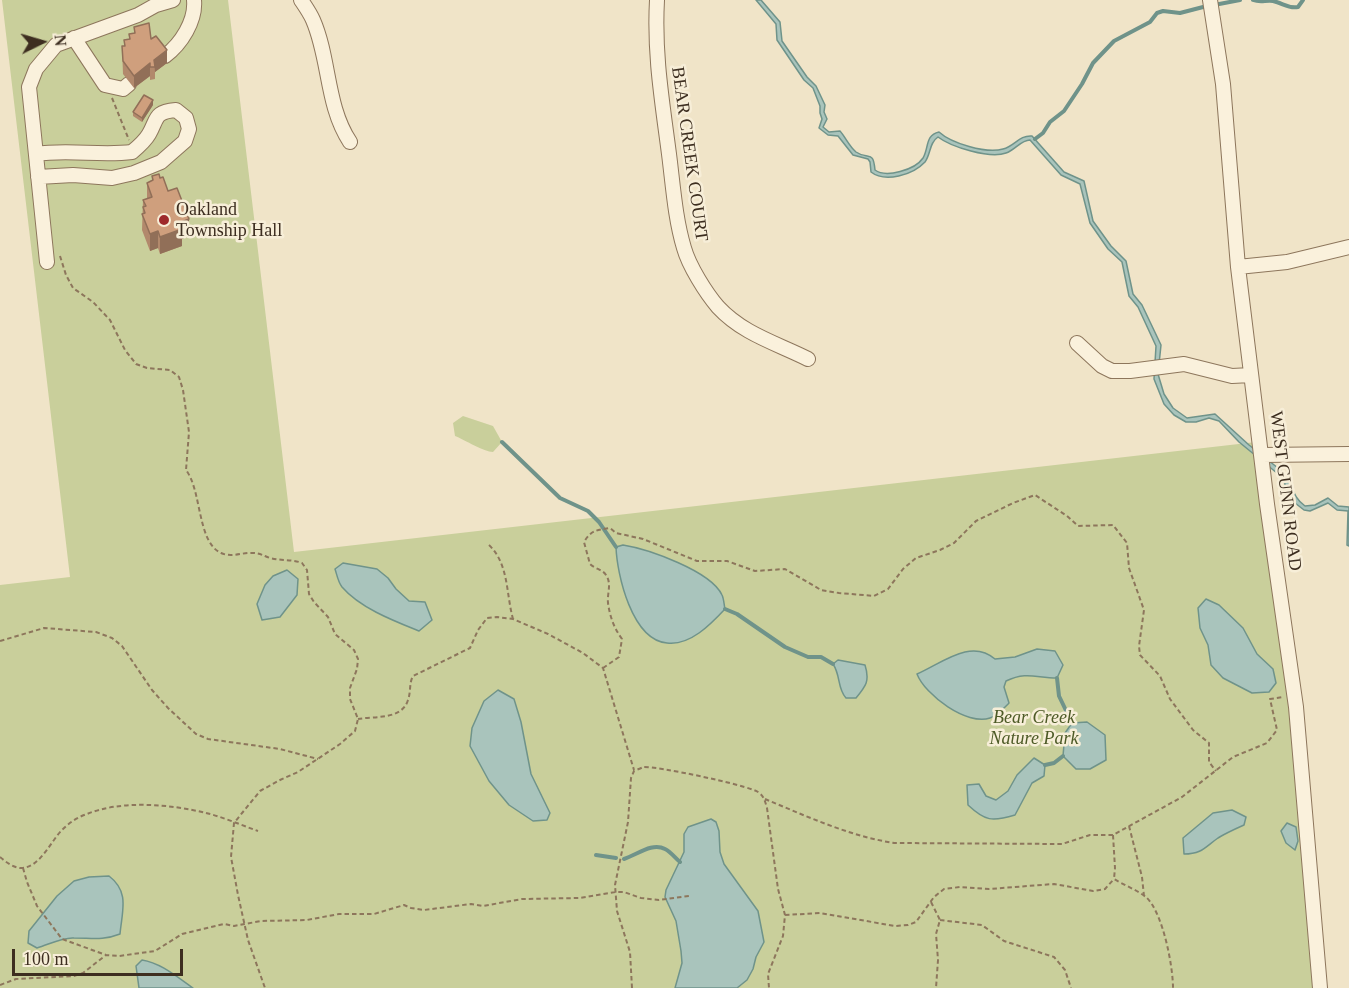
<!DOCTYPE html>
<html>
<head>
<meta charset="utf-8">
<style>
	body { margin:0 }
	#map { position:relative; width:1349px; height:988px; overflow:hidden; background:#f0e4c8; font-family:Georgia,serif }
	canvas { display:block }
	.north { position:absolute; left:12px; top:12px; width:60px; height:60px; -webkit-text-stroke:4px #f7eed8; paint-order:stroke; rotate:85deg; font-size:16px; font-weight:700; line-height:24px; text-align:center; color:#3d2e20 }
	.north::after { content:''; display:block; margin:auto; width:21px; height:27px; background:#3d2e20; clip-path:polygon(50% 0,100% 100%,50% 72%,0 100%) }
	.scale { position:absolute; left:12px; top:949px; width:171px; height:27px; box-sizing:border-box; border:3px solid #3d2e20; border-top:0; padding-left:8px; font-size:18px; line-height:21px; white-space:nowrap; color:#3d2e20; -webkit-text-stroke:4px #f7eed8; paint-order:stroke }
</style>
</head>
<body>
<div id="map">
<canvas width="1349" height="988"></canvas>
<div class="north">N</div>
<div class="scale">100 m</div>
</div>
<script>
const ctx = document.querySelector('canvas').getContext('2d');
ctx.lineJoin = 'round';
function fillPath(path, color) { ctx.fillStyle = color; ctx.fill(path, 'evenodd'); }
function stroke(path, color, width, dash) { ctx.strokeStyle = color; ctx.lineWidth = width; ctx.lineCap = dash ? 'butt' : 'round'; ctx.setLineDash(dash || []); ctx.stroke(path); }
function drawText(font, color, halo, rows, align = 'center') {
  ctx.font = font + ' Georgia,serif'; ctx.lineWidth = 5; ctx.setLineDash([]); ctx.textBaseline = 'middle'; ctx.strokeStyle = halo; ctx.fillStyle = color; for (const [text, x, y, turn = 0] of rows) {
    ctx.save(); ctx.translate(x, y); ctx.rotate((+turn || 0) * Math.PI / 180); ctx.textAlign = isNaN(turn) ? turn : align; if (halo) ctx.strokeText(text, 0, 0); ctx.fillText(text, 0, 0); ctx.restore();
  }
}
fillPath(new Path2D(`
	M2,0h226l66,552 971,-111 58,547h-1323v-403l70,-8z
	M463,416l30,10 9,16 -9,10c-9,0 -28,-12 -38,-16l-2,-13z`), '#c9cf9b');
const water = new Path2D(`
	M756,0h5l19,22 2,19 25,36 9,9 9,19 -1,7 3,7 -4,8 6,5 11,-1c6,7 9,15 16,21 13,9 17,-3 19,18 11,8 40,0 48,-12 6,-10 2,-23 16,-26 12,11 47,22 64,17 12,-3 16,-14 29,-13l32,36 20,9 9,40 18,25 15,15 7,33 9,11 19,40 -3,29 6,20 9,14 14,10 28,-4 34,31 34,27c10,11 8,24 22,34l10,-1 13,-7 10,8 11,1v39l-2,-1 1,-34 -11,-1 -9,-7 -18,8 -6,-1 -9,-7 -8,-12 -4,-13 -44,-36 -20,-21 -10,-3 -13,4h-10l-12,-7 -10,-11 -10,-25 2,-33 -18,-39 -9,-11 -7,-34 -14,-13 -18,-26 -10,-39 -19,-9 -31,-35c-9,0 -15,10 -24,13 -16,6 -55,-6 -68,-16 -9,6 -7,17 -13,25 -12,13 -40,21 -54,10l-1,-10 -2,-3 -15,-4 -15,-19 -10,-1 -9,-7 3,-9 -2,-6v-7l-7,-18 -9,-8 -27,-40 -1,-16z
	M623,545c25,4 88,26 99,50 2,4 2,10 3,14 -14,15 -35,37 -58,34 -35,-3 -50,-68 -51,-96z
	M343,563l34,6 11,9 8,11 13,12 16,1 7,18 -13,11c-25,-10 -59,-23 -77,-44 -4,-5 -5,-12 -7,-18z
	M287,570l11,9 -1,16 -17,22 -18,3 -5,-16 8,-19 8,-9z
	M1206,599l13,6 24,23 14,26 16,15 3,14 -7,9 -17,1 -29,-15 -12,-13 -3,-20 -8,-17 -2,-20z
	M1037,649l18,2 8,14 -6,13c-21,0 -30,-7 -51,3l-2,6 5,16c-5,5 -12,13 -19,15 -23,8 -65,-23 -73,-44 25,-11 54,-36 78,-15l20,-2z
	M838,660l27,5c5,16 1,21 -9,33h-10c-9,-10 -5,-22 -13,-34z
	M498,690l16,9 7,23 10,52 19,39 -3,7 -14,1 -24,-16 -20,-24 -19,-35 2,-18 12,-27z
	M1087,722l18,13 1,25 -16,9h-14l-13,-13 2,-23 7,-10z
	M1034,758l11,7 -1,11 -12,7 -17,32c-23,7 -30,6 -47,-10l-1,-20 12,-1 7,12 10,4 12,-9 9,-16z
	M1232,810l14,7 -2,8c-9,4 -18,8 -26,13 -13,9 -16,16 -34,16l-1,-16 30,-25z
	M711,819l5,3 3,9 1,21 4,12 34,47 6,31 -8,15 -3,12 -6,11 -10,8h-62l7,-25 -1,-12 -5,-30 -11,-24 1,-7 18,-38v-18l4,-7z
	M1287,823l9,4 2,14 -3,9 -9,-7 -5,-12z
	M109,876c21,16 13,35 11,58 -18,7 -28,4 -46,4 -12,-1 -26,7 -37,10l-9,-5 1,-12 28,-35 17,-15 15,-4z
	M142,960c19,3 35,17 51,28h-54l-3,-22z`);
fillPath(water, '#a9c4bc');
stroke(water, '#6f938a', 1.5);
stroke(new Path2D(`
	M1253,0c8,3 12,0 20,1 10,2 15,8 25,6l5,-7
	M1214,5l26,-5
	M1035,139l8,-6 7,-11 14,-11 18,-27 11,-21 21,-22 36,-19 7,-9 6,-2 17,2 27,-7
	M502,442l58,56 28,13 11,11 17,25
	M725,609l12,5 48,33 23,10h13l12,7
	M1057,678l2,18 13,27
	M1045,765l9,-2 9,-7
	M596,855l20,3
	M624,859c13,-4 28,-17 41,-10 6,3 10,9 15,13`), '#6f938a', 4);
const minor = new Path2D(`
	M301,0c4,6 9,13 12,20 17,39 13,86 37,122
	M657,0c-3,54 5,100 12,154 4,31 6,64 15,94 5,18 22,45 34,59 25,27 58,36 90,52
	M1210,0l13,84 15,183 29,237 29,203 24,281
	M156,5l17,-5
	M74,38l31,47 18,4 6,-5
	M165,56c16,-12 31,-35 29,-56
	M36,154c32,-5 64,2 96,-2 6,-5 13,-11 17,-18 9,-16 5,-22 27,-24l10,8 3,11 -4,12 -24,21 -27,11 -22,5 -39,-3 -35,2
	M47,262l-18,-175 7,-18 20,-24 82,-30 18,-10 2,-5
	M1238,267l49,-5 62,-15
	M1077,343l25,23 10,5h18l54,-7 48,12 19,-1
	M1262,455l87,-1`);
stroke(minor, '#8d765c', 16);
stroke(new Path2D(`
	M112,98l17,42
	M60,256l6,19 7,13 20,14 17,18 15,30 11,14 11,4 23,2 9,7 4,13 6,42 -3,38c16,21 11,72 35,83 11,5 22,-1 32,0 7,0 11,3 17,5 11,3 22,1 32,5l5,7 2,24 5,8 14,15 7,17 19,16 4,9 -1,10 -7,19v11l8,20 -3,12 -15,13 -42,28 -18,8 -20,11 -26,32 -3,34 7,38 10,45 17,48
	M489,545c20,19 17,49 24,74
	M0,641l44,-13 52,4 16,6 10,8 30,44 16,18 28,26 12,5 72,10 38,10
	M603,668l16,-11 3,-18c-8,-11 -12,-22 -14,-36 -1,-10 4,-19 -2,-28 -4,-6 -11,-6 -16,-11l-6,-22c7,-12 13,-12 26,-14l6,5 27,6 54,22h30l28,10 30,-2 36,21 18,3 35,3 14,-7 15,-20 13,-11 24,-8 14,-7 22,-22 37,-18 22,-8 32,21 11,10 35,-1 14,18 2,25 15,42 -5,36 1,9 20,21 10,23 23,31 16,13v19l7,9
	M358,719c17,-3 44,1 50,-19 3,-8 1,-17 5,-24l57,-28 8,-18 9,-12 10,-1 16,2 35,15 35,19 20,15 31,102
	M765,799c41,17 84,37 129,44l168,1 28,-9h23l69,-38 51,-40 34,-14 10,-13 -7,-31 13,-2
	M1129,826l13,51 2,19
	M1113,835l2,33 -1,11c10,6 25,12 33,19 16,16 26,68 26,90
	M0,857c6,5 12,10 20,11 20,1 31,-28 43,-39 7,-7 15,-12 24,-15 34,-14 83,-10 119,-1 17,4 35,12 52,18
	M23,868l4,14 10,24 25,33 44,16 13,1 36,-5 27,-17 42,-10 10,2 27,-5 46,-1 32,-6h35l30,-9 7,3 13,2 47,-6 12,2 39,-7 58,-1 36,-6h8l17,6 18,2 30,-4
	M931,902l9,18 -4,14 2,26 -2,28
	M785,915l35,-2 75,13 13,-1 8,-3 18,-25 10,-8 16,-2 29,2 65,-5 39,7 12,-2 9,-10
	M940,920l42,5 22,16 50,16 11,13 6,18
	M0,985l16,-6 58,-3 9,-3 23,-18
	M632,988l-2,-36 -13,-41 -2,-26 13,-63 3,-44 3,-7c2,-1 8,-3 9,-4 14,-1 104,18 115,25 6,4 7,9 9,16l11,81 7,26 -2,21 -15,38 1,14`), '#8d765c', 2, [4.5, 3]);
stroke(minor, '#faf1dc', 14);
fillPath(new Path2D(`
	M134,27l17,12 16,24 -12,9v7l-5,1v-4l-16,12 -11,-14 -1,-28h2v-6l5,-1v-5l5,-1z
	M153,105l-11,17 -9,-6v-4z
	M152,176l8,2 8,13 21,45 -7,3v7l-22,8 -2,-6 -8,3 -8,-21 1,-30 4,-1v-16l5,-2z`), '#b2896c');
fillPath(new Path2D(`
	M167,50v13l-12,9 -1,-12z
	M150,63v13l-16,12v-12z
	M153,100v5l-11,17v-4z
	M189,219v17l-7,3v7l-22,8v-17l19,-14z
	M158,231v17l-8,3v-17z`), '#916f58');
const building = new Path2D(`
	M149,23l2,16 5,-3 11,14 -13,10 1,7h-5v-4l-16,13 -11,-15 -1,-15h3l-1,-6 6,-1 -1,-5 6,-1 -1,-6z
	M144,95l9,5 -11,18 -9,-6z
	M159,174l1,4 3,-1 5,14 9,-3 12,31 -10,4 3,6 -22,8 -2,-6 -8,3 -8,-20 3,-1 -2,-6 3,-1 -3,-6 9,-3 -5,-14 6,-3 -1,-4z`);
fillPath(building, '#cf9f7d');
stroke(building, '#916f58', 1.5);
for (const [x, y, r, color] of [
	[164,220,6,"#9e2a2b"]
]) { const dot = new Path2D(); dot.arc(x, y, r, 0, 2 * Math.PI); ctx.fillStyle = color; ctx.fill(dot); stroke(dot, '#f7eed8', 2); }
drawText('18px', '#3d2e20', '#f7eed8', [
	["BEAR CREEK COURT",689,154,82],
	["WEST GUNN ROAD",1285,491,83]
]);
drawText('18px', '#3d2e20', '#f7eed8', [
	["Oakland",176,210],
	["Township Hall",176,231]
], 'left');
drawText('italic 18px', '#4d5a26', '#f7eed8', [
	["Bear Creek",1034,718],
	["Nature Park",1034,739]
]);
</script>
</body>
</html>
